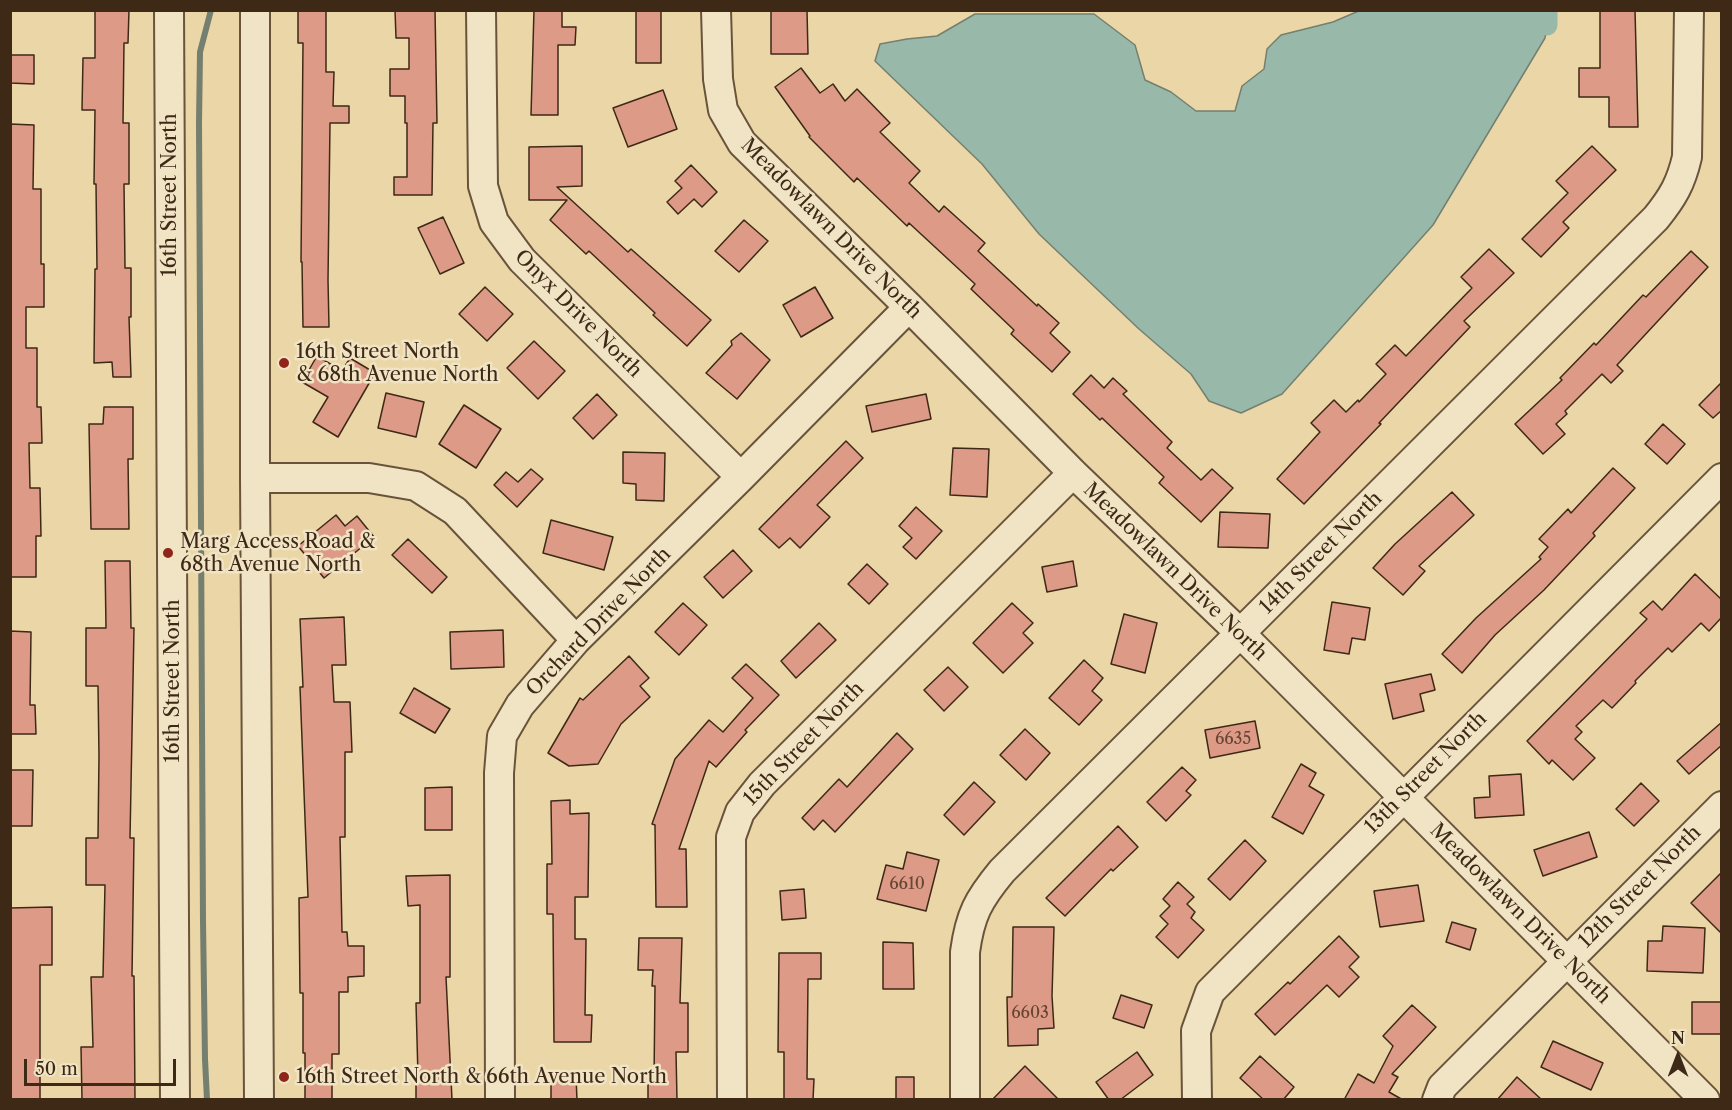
<!DOCTYPE html>
<html>
<head>
<meta charset="utf-8">
<style>
	body { margin:0 }
	#map { position:relative; width:1732px; height:1110px; overflow:hidden; background:#ead6a6; font-family:"Libre Caslon Text",serif }
	canvas { display:block }
	.frame { position:absolute; inset:0; border:12px solid #3e2917; pointer-events:none }
	.north { position:absolute; left:1648px; top:1026px; width:60px; height:60px; -webkit-text-stroke:4px #f1e4c5; paint-order:stroke; rotate:0deg; font-size:16px; font-weight:700; line-height:24px; text-align:center; color:#3e2917 }
	.north::after { content:''; display:block; margin:auto; width:21px; height:27px; background:#3e2917; clip-path:polygon(50% 0,100% 100%,50% 72%,0 100%) }
	.scale { position:absolute; left:24px; top:1059px; width:152px; height:27px; box-sizing:border-box; border:3px solid #3e2917; border-top:0; padding-left:8px; font-size:18px; line-height:21px; white-space:nowrap; color:#3e2917; -webkit-text-stroke:4px #f1e4c5; paint-order:stroke }
</style>
</head>
<body>
<div id="map">
<canvas width="1732" height="1110"></canvas>
<div class="frame"></div>
<div class="north">N</div>
<div class="scale">50 m</div>
</div>
<script>
const ctx = document.querySelector('canvas').getContext('2d');
ctx.lineJoin = 'round';
function fillPath(path, color) { ctx.fillStyle = color; ctx.fill(path, 'evenodd'); }
function stroke(path, color, width, dash) { ctx.strokeStyle = color; ctx.lineWidth = width; ctx.lineCap = dash ? 'butt' : 'round'; ctx.setLineDash(dash || []); ctx.stroke(path); }
function drawText(font, color, halo, rows, align = 'center') {
  ctx.font = font + ' "Libre Caslon Text",serif'; ctx.lineWidth = 5; ctx.setLineDash([]); ctx.textBaseline = 'middle'; ctx.strokeStyle = halo; ctx.fillStyle = color; for (const [text, x, y, turn = 0] of rows) {
    ctx.save(); ctx.translate(x, y); ctx.rotate((+turn || 0) * Math.PI / 180); ctx.textAlign = isNaN(turn) ? turn : align; if (halo) ctx.strokeText(text, 0, 0); ctx.fillText(text, 0, 0); ctx.restore();
  }
}
const water = new Path2D(`
	M1361,10l179,1 7,14 -2,13 -112,187 -151,169 -41,19 -32,-12 -18,-27 -52,-45 -100,-95 -57,-70 -107,-103 5,-17 27,-5 30,-3 38,-22h119l41,31 10,35 26,12 25,19h39l7,-25 22,-17 3,-20 14,-14 52,-13z`);
fillPath(water, '#98b9a9');
stroke(water, '#747f6f', 1.5);
stroke(new Path2D(`
	M207,1100l-2,-41 -2,-138 -4,-798 1,-71 11,-42`), '#747f6f', 6);
stroke(new Path2D(`
	M1547,25v-15`), '#98b9a9', 21);
const building = new Path2D(`
	M95,10h34l-1,33h-4l-1,80h6v61h-5l1,84h6v49h-2l2,60h-18l-1,-15 -18,1 1,-94h2l-1,-85h-2l1,-74h-13l1,-52h12z
	M298,10h28v62h8l-1,34h16v17h-19l-2,157 1,47h-26l-1,-65h-1l2,-219h-5z
	M395,10h40l2,113h-4l-1,72h-38v-18h13v-54h-2v-27h-15v-27h19v-31h-13z
	M534,10h28v17h14l-1,18h-17v70h-27z
	M771,10h36l1,44h-37z
	M1600,10h35l3,117h-29v-30h-30v-29h21z
	M636,11h25v52h-25z
	M10,55h24v29l-24,-1z
	M801,68l19,25 13,-9 12,17 12,-12 33,34 -10,9 40,39 -11,12 30,29 5,-6 41,37 -7,8 59,55 1,-2 21,19 -9,10 20,19 -18,20 -41,-38 3,-4 -43,-41 4,-5 -66,-61 -2,3 -50,-48 -3,4 -45,-45 1,-1 -35,-49z
	M663,90l14,39 -49,18 -15,-39z
	M10,124l24,1 -1,64h8v75h3v43h-18v41h11v59h4l1,36h-13l1,45h10l1,48h-5v41h-26z
	M582,146v40l-25,1 71,65 3,-3 80,71 -24,26 -34,-31 2,-2 -66,-62 -3,3 -36,-34 17,-20h-38v-53z
	M1592,146l24,24 -53,52 6,6 -28,29 -19,-18 46,-46 -12,-12z
	M691,165l26,27 -15,15 -8,-8 -16,15 -11,-12 15,-14 -7,-7z
	M443,217l21,46 -24,11 -22,-46z
	M744,220l24,21 -29,31 -24,-21z
	M1489,249l25,24 -50,48 6,6 -91,96 2,1 -77,80 -27,-25 43,-47 -9,-9 23,-23 12,12 12,-12 1,2 27,-28 -10,-10 19,-19 11,11 66,-68 -11,-11z
	M1691,251l17,16 -91,98 6,6 -12,12 -9,-9 -37,37 2,3 -11,10 9,10 -22,20 -28,-30 47,-44 -2,-2 34,-35 2,2 47,-50 3,2z
	M485,287l28,27 -26,27 -28,-27z
	M815,287l18,31 -32,19 -18,-32z
	M741,333l29,27 -33,39 -31,-26 26,-28 -1,-4z
	M534,341l31,30 -27,28 -31,-31z
	M317,356l25,15 8,-13 25,15 -37,64 -25,-15 15,-25 -26,-15z
	M1091,375l13,13 9,-10 14,13 -4,3 49,48 -5,6 34,32 11,-11 21,19 -32,34 -42,-39 5,-6 -62,-59 -2,2 -27,-26z
	M1722,382v28l-9,8 -14,-13z
	M386,393l38,9 -8,35 -38,-9z
	M597,394l20,21 -24,24 -20,-21z
	M926,394l5,25 -59,13 -6,-26z
	M464,405l37,24 -25,39 -37,-24z
	M104,407h29v52h-5l1,70h-38l-2,-105h14z
	M1663,424l22,20 -18,20 -22,-20z
	M846,441l17,17 -46,47 13,12 -30,31 -10,-10 -11,10 -20,-19z
	M953,448l36,1 -2,48 -37,-2z
	M623,452l42,1 -1,48 -28,-1v-16l-13,-1z
	M1613,468l22,20 -42,45 2,3 -51,54 -49,45 -33,38 -20,-19 34,-36 65,-59 -2,-2 9,-10 -9,-8 29,-30 3,4z
	M531,469l12,10 -26,28 -23,-22 12,-13 12,10z
	M1452,492l22,23 -55,51 6,5 -22,24 -30,-27 22,-24z
	M916,507l26,24 -26,28 -13,-12 9,-9 -13,-12z
	M1220,512l50,2 -2,34 -50,-1z
	M336,515l9,11 12,-10 17,21 -50,41 -26,-32z
	M551,520l62,17 -9,33 -61,-17z
	M408,539l39,38 -15,16 -40,-38z
	M733,550l19,21 -29,27 -19,-21z
	M105,561h25l1,67h3l-4,210h4l-2,138h2l1,124h-53l-1,-53h12l-2,-70h12l2,-92h-19v-47h12l1,-82 -1,-70h-12v-58h20z
	M1073,561l4,25 -30,6 -5,-25z
	M867,564l21,20 -19,20 -21,-20z
	M1695,574l27,26v17l-13,14 -8,-8 -29,29 -4,-4 -33,33 1,2 -24,25 -9,-8 -27,26 6,6 -7,7 20,19 -22,22 -21,-20 -3,4 -22,-23 120,-122 -7,-6 13,-12 9,9z
	M1332,602l38,6 -5,32 -13,-2 -3,16 -25,-4z
	M683,603l24,22 -28,30 -24,-23z
	M1012,603l21,20 -10,10 10,10 -30,30 -30,-30z
	M1124,614l33,9 -12,50 -34,-9z
	M344,617l2,48h-14l2,37h16l2,50h-7v85h-5l2,95h5l1,14h16v30l-16,1v15h-9v62h-7v46h-27v-47h-2v-60h-3l-1,-95 9,-1 -8,-210h3l-3,-68z
	M819,623l17,17 -40,38 -15,-17z
	M503,630l1,37 -53,2 -1,-37z
	M10,631l21,1 -1,73h5l1,29h-26z
	M629,656l20,22 -9,8 10,11 -29,27 -23,40 -29,2 -21,-13 32,-55 3,2z
	M1084,660l19,18 -11,13 10,9 -23,25 -30,-27z
	M746,664l33,31 -34,35 2,2 -31,35 -7,-6 -30,88h7l1,58h-31l-1,-82 -3,-1 23,-65 34,-39 14,12 30,-34 -21,-20z
	M948,667l20,20 -24,24 -20,-21z
	M1431,674l4,16 -15,4 4,17 -31,8 -8,-35z
	M414,688l36,21 -15,24 -35,-20z
	M1255,721l5,27 -50,10 -5,-28z
	M1722,722v23l-33,29 -12,-13z
	M1025,729l25,24 -24,27 -26,-25z
	M897,733l16,16 -78,83 -12,-12 -9,10 -12,-12 37,-39 8,8z
	M1301,764l15,9 -7,13 15,9 -21,39 -31,-17z
	M1182,767l14,13 -10,11 5,4 -25,26 -19,-19z
	M10,770h23l-1,56h-22z
	M1521,774l3,41 -49,3 -1,-20 16,-1 -1,-21z
	M974,782l21,20 -31,33 -20,-20z
	M1641,783l18,18 -25,25 -18,-17z
	M452,787v43h-27v-42z
	M570,800v14l19,-1 -1,84h-13v42h11l-1,76h7l-1,27h-37l-1,-128h-6v-50h5l-1,-63z
	M1118,826l20,21 -25,24 -2,-2 -46,47 -19,-18z
	M1589,832l8,25 -54,19 -9,-26z
	M1245,840l21,21 -36,39 -22,-21z
	M907,852l32,8 -13,51 -49,-12 9,-34 17,4z
	M1722,872v62l-31,-31z
	M450,875v102h-4l6,123h-36v-24h2l-2,-73h4v-98l-12,1 -2,-30z
	M1178,882l16,15 -7,7 8,8 -4,6 13,12 -26,28 -22,-21 12,-13 -8,-8 10,-10 -7,-7z
	M1418,885l6,36 -44,6 -6,-36z
	M804,889l2,29 -24,2 -2,-29z
	M52,907v58h-12v135h-30v-192z
	M1452,922l24,7 -6,21 -24,-8z
	M1663,926l42,2 -2,45 -56,-2 1,-30h14z
	M1013,927h41l-2,69 2,32 -16,1v16l-30,1 -1,-49h5z
	M1339,936l20,21 -10,10 10,10 -20,20 -12,-12 -52,50 -20,-21 33,-32 2,2z
	M639,938h43l-2,65h8v49h-12l1,48h-29v-19h6l1,-95h-3l1,-16h-15z
	M883,942l30,1 1,46h-31z
	M779,953h42v26h-13l-1,100h7l-1,21h-29v-48h-6z
	M1121,995l31,10 -8,23 -31,-10z
	M1692,1002h30v32h-30z
	M1412,1005l24,22 -44,47 6,3 -9,15 14,8h-59l14,-26 16,9 19,-37 -10,-10z
	M1553,1041l50,22 -12,27 -50,-23z
	M1137,1052l16,23 -33,25h-11l-13,-18z
	M1260,1056l34,31 -11,13h-19l-24,-22z
	M1025,1066l34,34h-67z
	M576,1076l1,24h-26v-23z
	M896,1077h18v23h-18z
	M1517,1077l25,23h-45z`);
fillPath(building, '#dd9a86');
stroke(building, '#3e2917', 1.5);
const minor = new Path2D(`
	M169,10l6,1090
	M255,10v468l4,622
	M481,10l2,176 11,36 28,38 219,217
	M716,10l2,69 5,31 19,33 167,164 164,166 167,160 465,467
	M255,478h114l47,8 39,25 121,129
	M500,1100l-1,-327 3,-37 18,-31 56,-65 165,-163 168,-170
	M732,1100l-1,-263 9,-25 22,-28 311,-311
	M965,1100v-148c5,-37 13,-52 37,-81l654,-653c17,-21 25,-35 31,-61l2,-147
	M1197,1100l-1,-69 14,-39 512,-514
	M1437,1100l5,-13 280,-281`);
stroke(minor, '#69543b', 32);
stroke(minor, '#f1e4c5', 28);
for (const [x, y, r, color] of [
	[284,363,6,"#8f2418"],
	[168,553,6,"#8f2418"],
	[284,1077,6,"#8f2418"]
]) { const dot = new Path2D(); dot.arc(x, y, r, 0, 2 * Math.PI); ctx.fillStyle = color; ctx.fill(dot); stroke(dot, '#f1e4c5', 2); }
drawText('16px', '#664533', null, [
	["6635",1233,739],
	["6610",907,884],
	["6603",1030,1013]
]);
drawText('20px', '#3e2917', '#f1e4c5', [
	["16th Street North",170,195,-90],
	["Meadowlawn Drive North",831,229,45],
	["Onyx Drive North",578,314,45],
	["14th Street North",1321,553,-45],
	["Meadowlawn Drive North",1175,572,44],
	["Orchard Drive North",599,622,-46],
	["16th Street North",173,681,-90],
	["15th Street North",804,744,-46],
	["13th Street North",1426,773,-45],
	["12th Street North",1640,887,-45],
	["Meadowlawn Drive North",1520,914,45]
]);
drawText('20px', '#3e2917', '#f1e4c5', [
	["16th Street North",296,352],
	["& 68th Avenue North",296,375],
	["Marg Access Road &",180,542],
	["68th Avenue North",180,565],
	["16th Street North & 66th Avenue North",296,1077]
], 'left');
</script>
</body>
</html>
